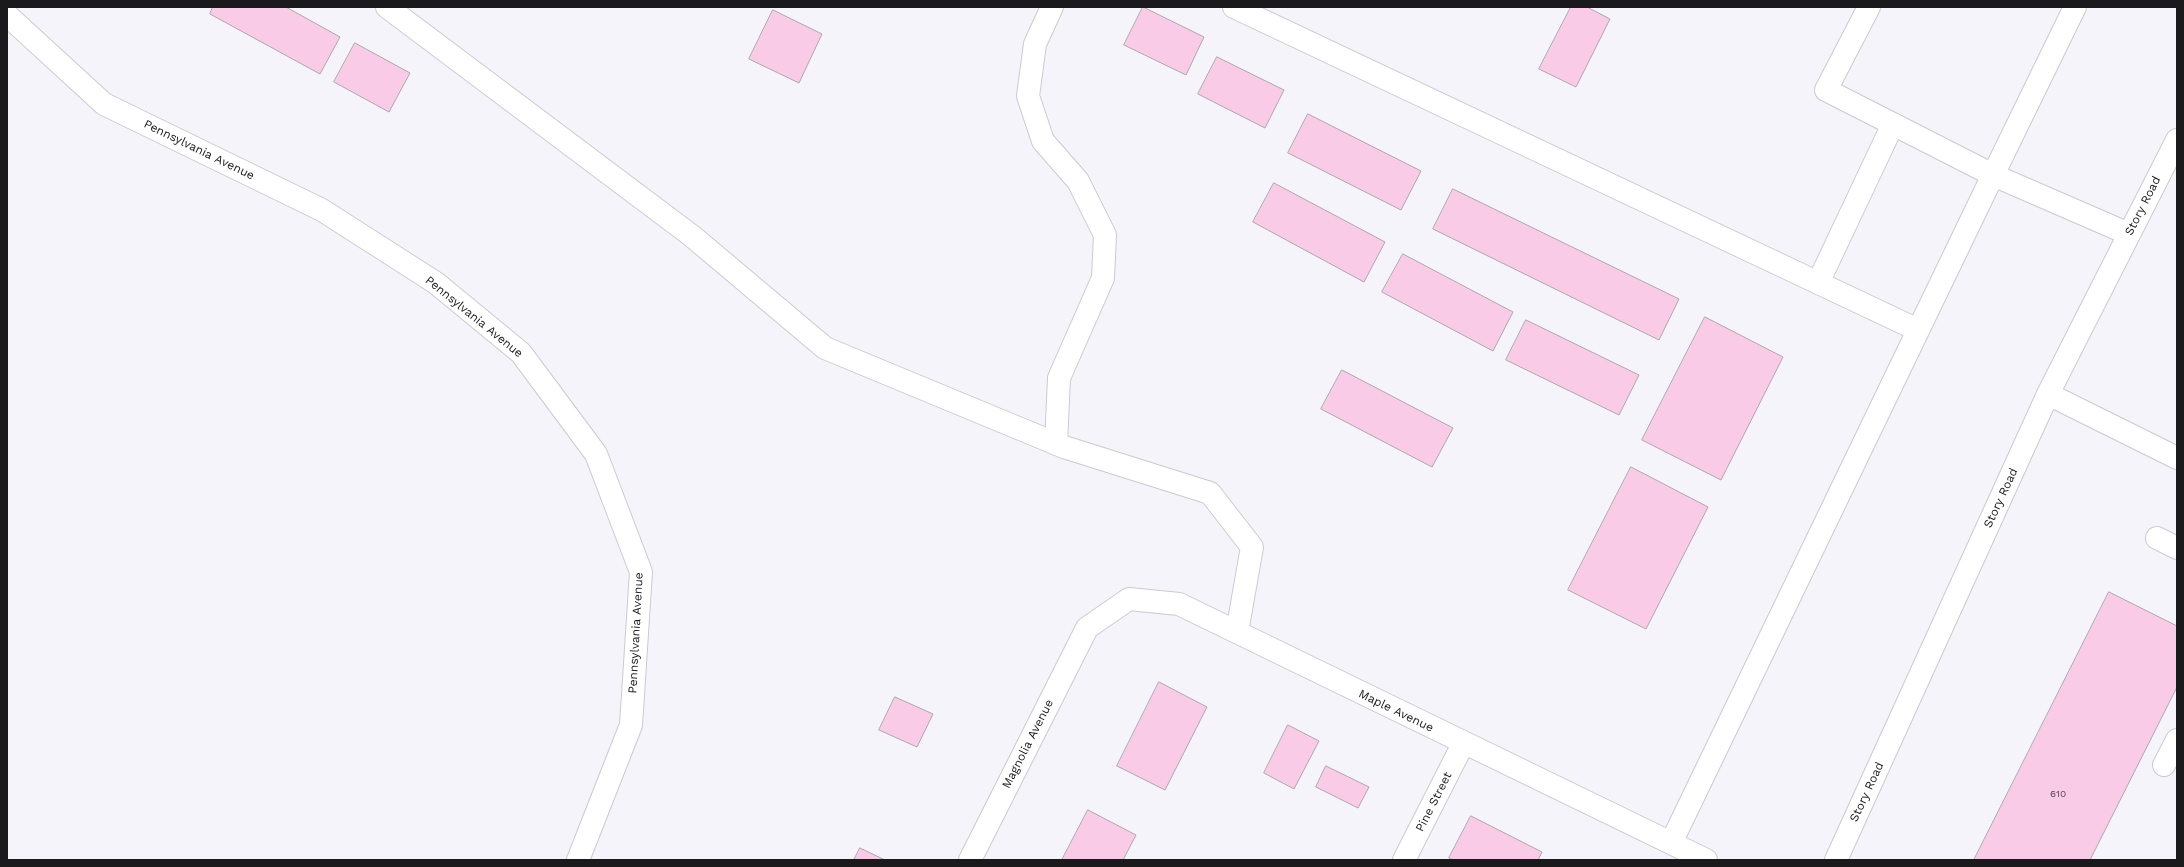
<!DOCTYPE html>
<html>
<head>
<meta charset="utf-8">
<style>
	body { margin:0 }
	#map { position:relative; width:2184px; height:867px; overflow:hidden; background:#f4f4fa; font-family:"Work Sans",sans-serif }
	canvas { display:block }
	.frame { position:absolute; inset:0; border:8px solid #1a1a1c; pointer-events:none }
</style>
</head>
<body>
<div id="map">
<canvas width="2184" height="867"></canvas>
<div class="frame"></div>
</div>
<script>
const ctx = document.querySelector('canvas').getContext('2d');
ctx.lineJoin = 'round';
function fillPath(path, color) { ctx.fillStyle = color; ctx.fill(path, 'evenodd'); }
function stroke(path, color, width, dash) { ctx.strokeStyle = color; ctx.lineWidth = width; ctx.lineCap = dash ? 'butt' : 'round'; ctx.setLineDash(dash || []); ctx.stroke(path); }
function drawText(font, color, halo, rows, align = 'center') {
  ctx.font = font + ' "Work Sans",sans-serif'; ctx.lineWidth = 3.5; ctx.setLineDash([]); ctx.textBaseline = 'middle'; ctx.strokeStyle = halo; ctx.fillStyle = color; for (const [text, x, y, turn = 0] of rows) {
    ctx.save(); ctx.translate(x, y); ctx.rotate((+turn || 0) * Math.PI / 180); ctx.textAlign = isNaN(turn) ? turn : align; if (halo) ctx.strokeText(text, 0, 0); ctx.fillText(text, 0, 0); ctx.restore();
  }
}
const building = new Path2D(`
	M213,7h73l54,30 -20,37 -110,-60z
	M1143,7l61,30 -18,38 -62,-30z
	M1571,7h16l23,12 -34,68 -37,-18z
	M773,10l49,24 -23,49 -50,-24z
	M355,43l55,30 -21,39 -55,-30z
	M1217,57l67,33 -19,38 -67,-34z
	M1308,114l113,57 -20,39 -113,-57z
	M1274,183l111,59 -21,40 -111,-60z
	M1453,189l226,110 -20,41 -226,-111z
	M1403,254l110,58 -20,39 -111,-59z
	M1705,317l78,40 -62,123 -79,-40z
	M1526,320l113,55 -20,40 -113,-55z
	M1342,370l111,58 -21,39 -111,-58z
	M1631,467l77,40 -62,122 -78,-39z
	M2109,592l68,34v61l-87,173h-116z
	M1159,682l48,25 -42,83 -48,-24z
	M895,697l38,17 -16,33 -38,-17z
	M1288,725l31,16 -25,48 -30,-16z
	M1326,766l43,21 -11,21 -42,-21z
	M1088,810l48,25 -13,25h-61z
	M1471,816l71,36 -4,8h-85l-4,-2z
	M860,848l25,12h-31z`);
fillPath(building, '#facbe7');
stroke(building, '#ada7ab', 1);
const minor = new Path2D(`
	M387,7l305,229 133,112 239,99 146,46 42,54 -15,85
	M1052,7l-17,37 -7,52 15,45 35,40 27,54 -2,43 -44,100 -3,66
	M1234,7l684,323
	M1869,7l-43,83 167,85 82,-168
	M7,15l97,89 218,106 114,73 85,70 75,101 45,118 -10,153 -53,135
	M1818,283l75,-159
	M2048,394l129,64
	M2157,538l20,10
	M2164,765l13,-25
	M1671,843l322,-668 136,59
	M970,860l117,-232 42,-29 50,5 527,256
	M1404,860l59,-116
	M1836,860l212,-466 129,-254`);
stroke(minor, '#cacbd1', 24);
stroke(minor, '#fff', 22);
drawText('10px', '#52464f', null, [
	["610",2058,794]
]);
drawText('12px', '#1a1a1c', '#fff', [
	["Pennsylvania Avenue",199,150,26],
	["Story Road",2143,206,-63],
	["Pennsylvania Avenue",474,317,39],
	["Story Road",2001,498,-65],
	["Pennsylvania Avenue",636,633,-87],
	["Maple Avenue",1396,711,26],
	["Magnolia Avenue",1028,744,-63],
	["Story Road",1867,792,-65],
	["Pine Street",1434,802,-63]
]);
</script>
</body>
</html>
